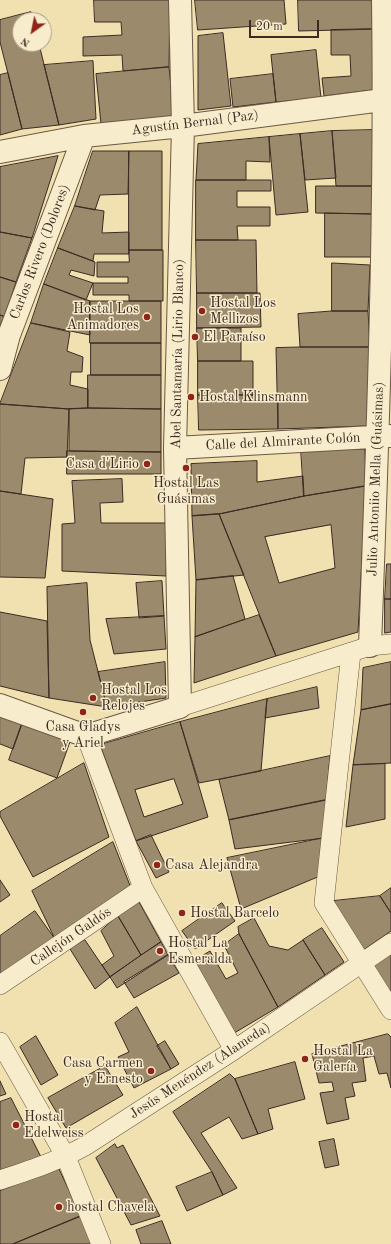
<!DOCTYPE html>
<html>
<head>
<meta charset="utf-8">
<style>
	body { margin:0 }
	#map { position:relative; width:391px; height:1244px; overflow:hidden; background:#f2e1b0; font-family:"Old Standard TT",serif }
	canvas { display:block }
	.north { position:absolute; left:12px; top:12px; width:40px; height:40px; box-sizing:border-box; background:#f7eccc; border:1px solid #ac9f88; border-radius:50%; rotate:213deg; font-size:11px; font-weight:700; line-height:16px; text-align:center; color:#3c2b23 }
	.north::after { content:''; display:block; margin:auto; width:14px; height:18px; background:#8f2418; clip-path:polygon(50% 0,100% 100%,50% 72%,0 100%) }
	.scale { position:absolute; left:249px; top:20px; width:70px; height:18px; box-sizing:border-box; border:2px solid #3c2b23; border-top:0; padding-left:5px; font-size:12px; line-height:14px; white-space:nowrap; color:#3c2b23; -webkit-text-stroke:3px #f7eccc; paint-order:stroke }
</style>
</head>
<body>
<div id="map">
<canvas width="391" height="1244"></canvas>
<div class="north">N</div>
<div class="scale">20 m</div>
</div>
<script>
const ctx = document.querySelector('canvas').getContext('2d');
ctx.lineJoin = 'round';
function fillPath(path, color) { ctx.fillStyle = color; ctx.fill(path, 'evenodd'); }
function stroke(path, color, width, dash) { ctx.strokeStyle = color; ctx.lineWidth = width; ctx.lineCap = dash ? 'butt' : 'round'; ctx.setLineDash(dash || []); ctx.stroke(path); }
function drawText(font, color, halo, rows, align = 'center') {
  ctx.font = font + ' "Old Standard TT",serif'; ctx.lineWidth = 3; ctx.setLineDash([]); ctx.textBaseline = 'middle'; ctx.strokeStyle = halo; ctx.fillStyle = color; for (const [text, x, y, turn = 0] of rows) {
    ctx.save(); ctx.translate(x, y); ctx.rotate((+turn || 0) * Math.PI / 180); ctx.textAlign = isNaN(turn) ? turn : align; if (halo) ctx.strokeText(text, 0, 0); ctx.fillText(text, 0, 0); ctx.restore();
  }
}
const building = new Path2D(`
	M94,0h76l-1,67 -46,4 -1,-16 -39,1v-19l39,-2 -1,-13h-26z
	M195,0h89l2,24 -88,6z
	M298,0h81l1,29 -81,2z
	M31,12l2,8h-13v24h19l20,81 -37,4 -22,-87v-22z
	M380,29l1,60 -57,7 -2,-18 29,-2 -1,-21h-19v-25z
	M223,33l8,73 -33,4v-74z
	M316,50l5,48 -45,4 -5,-47z
	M93,61l3,58 -37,6 -15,-60z
	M169,67l5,50 -73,7 -5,-50z
	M8,73l14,56 -22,6v-60z
	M273,74l3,28 -43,5 -3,-28z
	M373,130l1,56h-38l-4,-55z
	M332,131l4,47 -31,2 -5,-46z
	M300,134l8,78 -32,3 -7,-78z
	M269,137l1,25 -24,-1v19h-50l2,-36z
	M93,151h36l-1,43 -28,1 -5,15 -20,-4z
	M129,151h33v99h-33z
	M58,156l-26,82 -32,-6v-65z
	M196,180h75v11h-34v16h33v19h-33l1,14h-42z
	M316,186h58v28l-58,-1z
	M75,206l29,5 -2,22 27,-1v22h-35l-1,7 -35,-13z
	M325,213l49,1v43h-49z
	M0,232l32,6 -16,44 -16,-5z
	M196,240h60l1,53h-60z
	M58,248l37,14 -1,14 -23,-6 -2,5 24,8 -7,17 -42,-16z
	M129,250h34v51h-34v-6h-36v-12h35v-6h-31v-15h32z
	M332,263l38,2 -2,46h-36z
	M0,277l16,5 -11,35 -5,-2z
	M44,284l46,17v34l-59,-12z
	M197,293h63l1,34 -64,1z
	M90,301h71v42h-71z
	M332,311h36l2,36h-70l-2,-33z
	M0,315l5,2 -5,17z
	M31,323l39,9 -3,19 16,6 -1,15h-11l-1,13 18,4v19l-19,1 -69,-5z
	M197,328h44v33h-43z
	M91,343h70v32h-70z
	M300,347h70l-3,79 -89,3 -2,-81z
	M198,361h55v34h-55z
	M88,375h73v34l-73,-1z
	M198,395h80v34l-79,1z
	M0,404l69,5 -2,48 -42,1 -4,36 -21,-3z
	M88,408l73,1v43l-92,-1v-42z
	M301,449h64l1,37 -62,10z
	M67,451l94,1v22h-94z
	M257,461v21l46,-6 1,20 -85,18 -27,2 -1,-52z
	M122,479l1,23 -23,1 1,20h67l-2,53 -104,-5v-47l13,-1 -3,-42z
	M366,486l-8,146 -82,24 -57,-142 85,-18zM331,525l4,43 -56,15 -14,-46z
	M0,491l53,8 -8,79 -45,-1z
	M219,514l25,61 -48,5 -4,-64z
	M387,564h4v35h-6z
	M233,576l12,43 -50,18 1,-57z
	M162,581l2,35 -25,2 -3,-35z
	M87,583l3,57 17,67 -58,-9 -2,-111z
	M385,599h6v33l-6,1z
	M0,612l47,9 2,77 -49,-12z
	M259,615l17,41 -82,27 1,-46z
	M164,616l2,33 -52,5 -8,-35z
	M165,662l1,36 -59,9 -9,-35z
	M391,662v42l-30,6 2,-42z
	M317,687l2,21 -54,10 2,-19z
	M267,699l-6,72 -62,12 -19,-61z
	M391,704v59l-38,2 8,-55z
	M0,712l23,9 -10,28 -13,-5z
	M23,721l48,18 -14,39 -48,-18z
	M180,722l28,95 -72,24 -36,-96zM174,779l9,25 -39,13 -9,-27z
	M330,756l-4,44 -97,20 -10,-40z
	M84,763l25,74 -76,40 -33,-61v-4z
	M385,764v55l-39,8 7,-62z
	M326,800l-2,38 -89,11 -6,-29z
	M151,835l18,37 -13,6 -20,-37z
	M324,838l-4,38 -79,33 -14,-51z
	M113,842l18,46 -76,51 -23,-48z
	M0,880l10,15 -10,7z
	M391,888v25l-11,-17z
	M380,896l11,17v18l-29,20 -29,-50z
	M139,902l22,40 -20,13 -23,-39z
	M222,903l13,18 -40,28 -13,-18z
	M35,911l20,28 -55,37v-40z
	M118,916l23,39 -31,22 -8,-12 12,-9 -13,-25z
	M254,918l15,28 19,4 15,-10 22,35 -47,32 -39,-73 -1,-7z
	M322,928l22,34 -19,13 -22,-35z
	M239,934l39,73 -47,28 -36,-75 15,-9 16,28 12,-6 -14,-28z
	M85,940l25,37 -15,12 -25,-40z
	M161,942l7,13 -51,33 -7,-11z
	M391,954v41l-18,-29z
	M168,955l11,18 -45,25 -10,-16z
	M137,1007l34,62 -37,19 -16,-31 11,-5 -14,-29z
	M388,1034l3,3v51l-4,-15 -8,1 -5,-18 -11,2 3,23 -14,2 3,13 -10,2 4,21 -22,5 -7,-31 14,-2 -2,-9 -13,1 -7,-29z
	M36,1036l22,39 -17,10 -21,-38z
	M165,1041l14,23 -8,5 -14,-23z
	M295,1062l10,37 -37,10 5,20 -15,5 -23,-55z
	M105,1066l18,29 -57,33 -18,-30z
	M230,1074l5,5 23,55 -16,5 -13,-22 -28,16 36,55 -14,7 -11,-23 -39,-60z
	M0,1081l6,13 -6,2z
	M11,1098l30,59 -41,13v-68z
	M334,1139l5,26 -14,3 -6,-26z
	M115,1144l2,4 6,-3 37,71 -29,9 -35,-67z
	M59,1169l22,47 -68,28h-13v-53z
	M212,1172l11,23 -36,16 -11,-24z
	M81,1216l12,28h-80z
	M162,1221l9,23h-30l-5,-14z`);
fillPath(building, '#9b8a6c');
stroke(building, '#3c2b23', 1);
const pedestrian = new Path2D(`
	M351,653l-27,250 67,107
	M180,707l190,-61 21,-2
	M86,736l57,152 91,162
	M0,985l143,-97
	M0,1042l66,115 35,87
	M0,1180c30,-10 58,-19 85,-34l149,-96 157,-107`);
const minor = new Path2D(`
	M0,152l84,-16 99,-10 208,-27
	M0,369l9,-34 75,-199
	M175,448l216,-12
	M370,646c8,-215 16,-431 13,-646
	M0,705l86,31 94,-29 -5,-259 8,-322 -3,-126`);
stroke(pedestrian, '#6a5846', 20);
stroke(minor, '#6a5846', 24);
stroke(pedestrian, '#f7eccc', 19);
stroke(minor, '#f7eccc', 22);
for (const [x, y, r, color] of [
	[202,311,4,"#8f2418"],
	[147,317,4,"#8f2418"],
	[195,337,4,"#8f2418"],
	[191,397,4,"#8f2418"],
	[147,464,4,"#8f2418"],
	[186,468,4,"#8f2418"],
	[93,698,4,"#8f2418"],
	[83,712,4,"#8f2418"],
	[157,865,4,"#8f2418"],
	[182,913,4,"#8f2418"],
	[160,951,4,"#8f2418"],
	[305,1059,4,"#8f2418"],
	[151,1071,4,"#8f2418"],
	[16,1125,4,"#8f2418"],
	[59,1207,4,"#8f2418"]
]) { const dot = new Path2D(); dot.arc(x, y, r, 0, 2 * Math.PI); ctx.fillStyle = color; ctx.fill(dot); stroke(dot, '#f7eccc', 1.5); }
drawText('14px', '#3c2b23', '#f7eccc', [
	["Agustín Bernal (Paz)",195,123,-7],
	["Carlos Rivero (Dolores)",40,252,-69],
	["Abel Santamaría (Lirio Blanco)",178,354,-89],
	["Calle del Almirante Colón",283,442,-3],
	["Julio Antoniio Mella (Guásimas)",376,479,-88],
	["Callejón Galdós",71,937,-34],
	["Jesús Menéndez (Alameda)",200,1071,-33]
]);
drawText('14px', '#3c2b23', '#f7eccc', [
	["Hostal Los",210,303],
	["Mellizos",210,319],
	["Hostal Los",139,309,"right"],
	["Animadores",139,325,"right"],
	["El Paraíso",203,337],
	["Hostal Klinsmann",199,397],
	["Casa d'Lirio",139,464,"right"],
	["Hostal Las",186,483,"center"],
	["Guásimas",186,499,"center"],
	["Hostal Los",101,690],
	["Relojes",101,706],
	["Casa Gladys",83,727,"center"],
	["y Ariel",83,743,"center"],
	["Casa Alejandra",165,865],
	["Hostal Barcelo",190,913],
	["Hostal La",168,943],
	["Esmeralda",168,959],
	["Hostal La",313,1051],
	["Galería",313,1067],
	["Casa Carmen",143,1063,"right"],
	["y Ernesto",143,1079,"right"],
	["Hostal",24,1117],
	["Edelweiss",24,1133],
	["hostal Chavela",67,1207]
], 'left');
</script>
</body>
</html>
